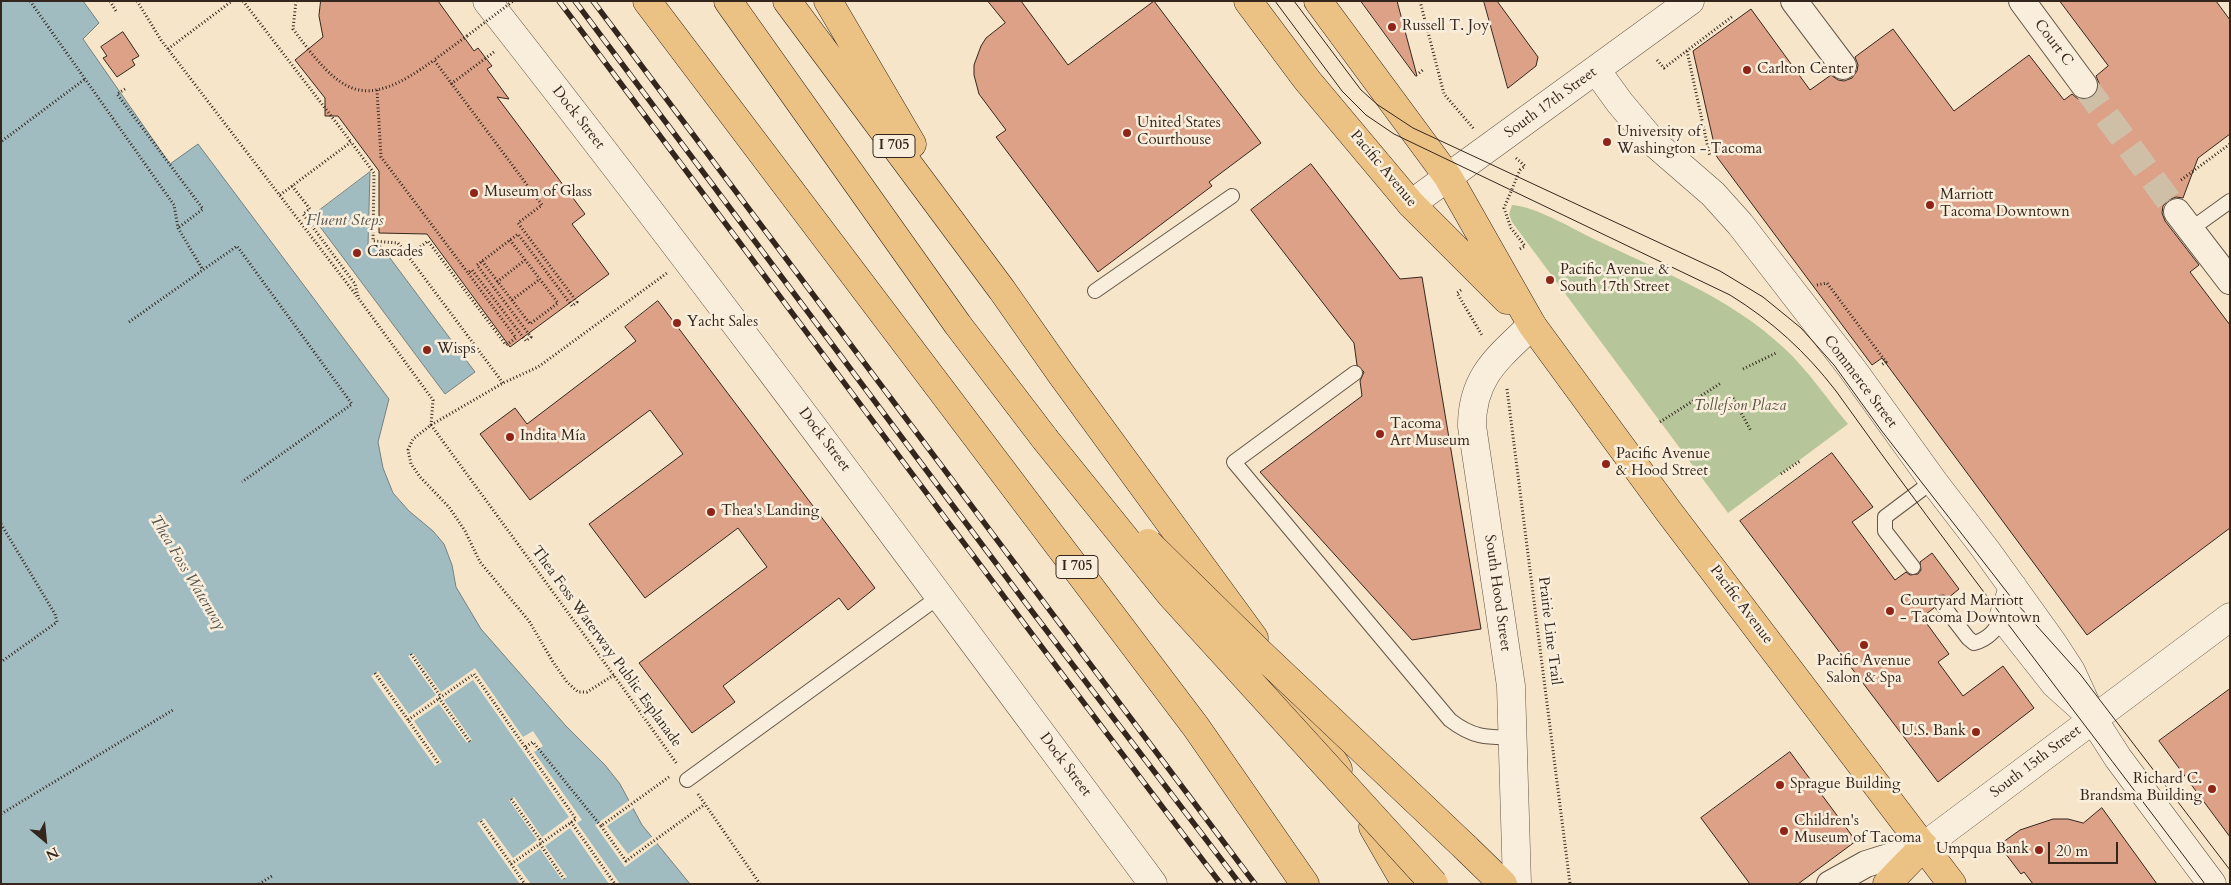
<!DOCTYPE html>
<html>
<head>
<meta charset="utf-8">
<style>
	body { margin:0 }
	#map { position:relative; width:2231px; height:885px; overflow:hidden; background:#f6e5c8; font-family:Cardo,serif }
	canvas { display:block }
	.frame { position:absolute; inset:0; border:2px solid #34261d; pointer-events:none }
	.north { position:absolute; left:20px; top:815px; width:50px; height:50px; -webkit-text-stroke:4px #f9eedb; paint-order:stroke; rotate:152deg; font-size:14px; font-weight:700; line-height:20px; text-align:center; color:#34261d }
	.north::after { content:''; display:block; margin:auto; width:18px; height:22px; background:#34261d; clip-path:polygon(50% 0,100% 100%,50% 72%,0 100%) }
	.scale { position:absolute; left:2048px; top:842px; width:70px; height:22px; box-sizing:border-box; border:2px solid #34261d; border-top:0; padding-left:6px; font-size:15px; line-height:18px; white-space:nowrap; color:#34261d; -webkit-text-stroke:4px #f9eedb; paint-order:stroke }
</style>
</head>
<body>
<div id="map">
<canvas width="2231" height="885"></canvas>
<div class="frame"></div>
<div class="north">N</div>
<div class="scale">20 m</div>
</div>
<script>
const ctx = document.querySelector('canvas').getContext('2d');
ctx.lineJoin = 'round';
function fillPath(path, color) { ctx.fillStyle = color; ctx.fill(path, 'evenodd'); }
function stroke(path, color, width, dash) { ctx.strokeStyle = color; ctx.lineWidth = width; ctx.lineCap = dash ? 'butt' : 'round'; ctx.setLineDash(dash || []); ctx.stroke(path); }
function drawText(font, color, halo, rows, align = 'center') {
  ctx.font = font + ' Cardo,serif'; ctx.lineWidth = 5; ctx.setLineDash([]); ctx.textBaseline = 'middle'; ctx.strokeStyle = halo; ctx.fillStyle = color; for (const [text, x, y, turn = 0] of rows) {
    ctx.save(); ctx.translate(x, y); ctx.rotate((+turn || 0) * Math.PI / 180); ctx.textAlign = isNaN(turn) ? turn : align; if (halo) ctx.strokeText(text, 0, 0); ctx.fillText(text, 0, 0); ctx.restore();
  }
}
fillPath(new Path2D(`
	M1512,205c23,1 63,25 84,35 65,31 135,58 188,108 24,22 43,51 64,76l-120,89 -216,-291 -3,-8z`), '#b6c69a');
const water = new Path2D(`
	M1,1h82l16,22 -16,16 87,125 28,-20 191,255 -11,43 5,26 10,25 16,18 24,20 11,13 8,21 4,22 25,42 85,97 39,39 15,19 22,41 48,59h-689z
	M370,172l-2,74h13l94,126 -30,22 -133,-178z`);
fillPath(water, '#a1bcc0');
stroke(water, '#75807f', 1);
fillPath(new Path2D(`
	M413,653l28,39 34,-24 48,69 10,-6 10,15 -9,6 48,68 -5,3 43,61h-11l-39,-56 -25,18 22,31 -5,3 -22,-31 -23,16 14,19h-11l-43,-61 7,-5 29,40 24,-18 -28,-40 5,-3 28,40 27,-20 -96,-137 -29,20 28,40 -5,3 -28,-39 -25,17 28,41 -7,4 -64,-90 7,-5 31,43 27,-19 -28,-39z
	M631,799l4,8 -28,19 21,28 25,-18 6,6 -34,25 -30,-42z`), '#f6e5c8');
const building = new Path2D(`
	M321,1h117l36,50 4,-3 14,18 -5,3 22,30 -12,-2 88,117 -13,10 37,50 -99,73 -83,-113 -48,-1v-62l-41,-55h-13v-18l-30,-38 28,-23 -4,-21z
	M988,1h33l47,64 86,-64 107,142 -52,39 3,4 -114,86 -102,-135 10,-7 -27,-36 -5,-19v-10l7,-19 5,-8 19,-15z
	M1361,1h36l20,75h-1z
	M1484,1h13l41,56 -2,9 -28,22z
	M2060,1h156l14,19v114l-32,24 -15,40 -7,-1 -8,3 -5,6 -1,7 3,8 34,44 -9,7 40,53v203l-143,107 -205,-277 -10,7 -155,-208 -24,-106 58,-42 59,81 21,-15 7,5 6,1 8,-3 5,-7 1,-6 -3,-8 38,-28 61,82 75,-56 35,45 8,-6 6,5 8,1 7,-3 5,-6 1,-8 -3,-7 12,-10z
	M123,32l16,24 -7,4 3,5 -18,12 -14,-19 4,-2 -6,-9z
	M1311,164l89,115 22,-2 59,352 -69,11 -152,-168 102,-76 -2,-15 4,-9 -7,-7 -3,-22 -103,-133z
	M658,301l217,287 -27,22 -9,-12 -116,88 12,16 -43,31 -53,-70 128,-96 -29,-39 -93,70 -56,-74 94,-70 -33,-44 -120,90 -50,-66 35,-26 12,16 109,-83 -11,-14z
	M1832,453l41,54 -21,15 43,58 11,-8 4,3 8,-1 3,-4 -1,-8 12,-9 27,36 -11,9 -4,-3 -8,1 -3,4 1,8 -12,9 27,37 -11,8 25,34 40,-30 31,42 -96,74 -198,-261z
	M2230,689v148l-71,-96z
	M1790,752l66,89 -58,43h-48l-49,-66z
	M2102,808l55,76h-124l-9,-12 -3,2 -22,-29 21,-15 33,-11h15l15,4z`);
fillPath(building, '#dda188');
stroke(building, '#34261d', 1);
stroke(new Path2D(`
	M2084,85l93,127`), '#cfbfa6', 26, [26, 13]);
const service = new Path2D(`
	M2191,229l39,-28
	M1095,291l137,-95
	M1355,373l-121,89 216,258c22,17 36,18 64,17
	M1913,567l-28,-36v-14l48,-36
	M1941,603l27,35 6,5c15,-4 21,-13 29,-25
	M687,780l253,-184`);
const minor = new Path2D(`
	M1794,1l49,65
	M2022,1l62,84
	M2177,212l53,69
	M1830,884l36,-20 58,-18`);
const tertiary = new Path2D(`
	M487,1c228,290 446,587 666,883
	M1596,70l24,33 33,39 60,52 27,30 113,146 80,111 53,69 66,92 19,29 22,48 25,39 94,126
	M1411,204l279,-203
	M2013,587l-10,31 52,66 30,27
	M1924,846l306,-229
	M1517,884l-6,-198 -39,-260c0,-50 27,-69 60,-101`);
const primary = new Path2D(`
	M1248,1l59,79 104,124 96,96
	M1318,1l130,176 84,148 137,187 283,372`);
const motorway = new Path2D(`
	M647,1l549,726 109,157
	M728,1l230,324 87,114
	M787,1l215,289 59,84 193,264
	M828,1l84,143
	M1285,684l53,85
	M1373,827l33,57
	M1465,847l38,37
	M1887,884l37,-38`);
stroke(service, '#645648', 16);
stroke(minor, '#645648', 28);
stroke(tertiary, '#645648', 29);
stroke(primary, '#34261d', 29);
stroke(motorway, '#34261d', 29);
stroke(new Path2D(`
	M30,1l144,204 4,23 25,42
	M110,1l6,10
	M137,1l24,39 198,259 74,101 -2,25
	M243,1l108,141
	M296,1l-3,28c48,65 69,84 141,31
	M1420,1l24,93 30,35
	M168,49l64,-48
	M1687,51l23,106
	M1657,60l7,8 69,-52
	M1419,73l5,-4
	M451,84l43,-32
	M125,89l-8,5 86,115 -25,19
	M377,90l4,67 87,116
	M2,141l83,-62
	M1516,158l9,8 -5,4 -16,38 7,20 14,18 -7,4
	M2181,180l49,-36
	M292,186l18,23 -7,5 52,70 3,12
	M280,195l71,-53 23,31 -1,68 25,2 10,13 20,-15 78,104 10,-7 -48,-65 4,-3 54,71 5,-4 -54,-72 41,-31 54,72 5,-4 -59,-79 24,-18 -108,-145 33,-24
	M408,256l95,127
	M482,261l48,63 28,-21 -48,-63
	M497,282l28,-22
	M1817,285l10,-2 59,79 -5,3
	M1461,290l-4,3 26,44
	M512,300l28,-21
	M129,322l108,-76 115,158 -110,78
	M1743,369l33,-16
	M1507,389l63,495
	M1733,398l18,33
	M1660,422l61,-39
	M431,425l192,263 54,76
	M1781,474l19,-13
	M1,524l54,90 2,8 -56,40
	M411,654l30,43
	M375,673l64,91
	M614,675l-27,17h-9l-11,-10 -14,-20 -24,-41 -49,-59 -15,-31 -16,-24 -29,-30 -9,-13 -3,-14 5,-11 18,-14 72,-42 35,-16 129,-94
	M439,698l31,44
	M408,720l66,-46 51,73
	M669,777l-68,49 25,35 79,-57
	M698,794l62,90
	M511,799l31,43
	M1,814l172,-104
	M481,821l44,63
	M571,822l44,62
	M540,844l24,35
	M511,864l65,-45 -51,-72 8,-5 68,84
	M259,884l13,-8`), '#34261d', 3, [1, 2.5]);
stroke(service, '#f9eedb', 14);
stroke(minor, '#f9eedb', 26);
stroke(tertiary, '#f9eedb', 28);
stroke(primary, '#ebc284', 28);
stroke(motorway, '#ebc284', 28);
stroke(new Path2D(`
	M1275,1l67,90 24,24 28,19 336,161c42,26 76,57 106,96 119,167 246,329 369,493
	M1294,1l67,89 17,15 35,23 307,143 43,26 38,31 33,37 47,65 129,166 70,78 150,196`), '#34261d', 1);
const rail = new Path2D(`
	M559,1c221,294 439,591 662,883
	M575,1l459,613 206,270
	M593,1l662,883`);
stroke(rail, '#34261d', 5.5);
stroke(rail, '#f9eedb', 4, [11]);
const motorwayBridge = new Path2D(`
	M1045,439l125,155 264,290
	M1148,543l109,107 208,197`);
stroke(motorwayBridge, '#34261d', 29, []);
stroke(new Path2D(`
	M467,36l46,-35`), '#34261d', 3, [1, 2.5]);
stroke(motorwayBridge, '#ebc284', 28);
for (const [x, y, r, color] of [
	[1392,27,5,"#8f2418"],
	[1747,70,5,"#8f2418"],
	[1127,133,5,"#8f2418"],
	[1607,142,5,"#8f2418"],
	[474,193,5,"#8f2418"],
	[1930,205,5,"#8f2418"],
	[357,253,5,"#8f2418"],
	[1550,280,5,"#8f2418"],
	[677,323,5,"#8f2418"],
	[427,350,5,"#8f2418"],
	[1380,434,5,"#8f2418"],
	[510,437,5,"#8f2418"],
	[1606,464,5,"#8f2418"],
	[711,512,5,"#8f2418"],
	[1890,611,5,"#8f2418"],
	[1864,645,5,"#8f2418"],
	[1976,732,5,"#8f2418"],
	[1780,785,5,"#8f2418"],
	[2212,789,5,"#8f2418"],
	[1784,831,5,"#8f2418"],
	[2039,850,5,"#8f2418"]
]) { const dot = new Path2D(); dot.arc(x, y, r, 0, 2 * Math.PI); ctx.fillStyle = color; ctx.fill(dot); stroke(dot, '#f9eedb', 2); }
for (const [x, y, w] of [
	[894,146,42],
	[1077,567,42]
]) { const box = new Path2D(); box.roundRect(x - w / 2, y - 11.5, w, 23, 4); ctx.fillStyle = '#f9eedb'; ctx.fill(box); stroke(box, '#34261d', 1); }
drawText('bold 14px', '#34261d', null, [
	["I 705",894,146],
	["I 705",1077,567]
]);
drawText('15px', '#34261d', '#f9eedb', [
	["Russell T. Joy",1402,27],
	["Carlton Center",1757,70],
	["United States",1137,124],
	["Courthouse",1137,141],
	["University of",1617,133],
	["Washington - Tacoma",1617,150],
	["Museum of Glass",484,193],
	["Marriott",1940,196],
	["Tacoma Downtown",1940,213],
	["Cascades",367,253],
	["Pacific Avenue &",1560,271],
	["South 17th Street",1560,288],
	["Yacht Sales",687,323],
	["Wisps",437,350],
	["Tacoma",1390,425],
	["Art Museum",1390,442],
	["Indita Mía",520,437],
	["Pacific Avenue",1616,455],
	["& Hood Street",1616,472],
	["Thea's Landing",721,512],
	["Courtyard Marriott",1900,602],
	["- Tacoma Downtown",1900,619],
	["Pacific Avenue",1864,662,"center"],
	["Salon & Spa",1864,679,"center"],
	["U.S. Bank",1966,732,"right"],
	["Richard C.",2202,780,"right"],
	["Brandsma Building",2202,797,"right"],
	["Sprague Building",1790,785],
	["Children's",1794,822],
	["Museum of Tacoma",1794,839],
	["Umpqua Bank",2029,850,"right"]
], 'left');
drawText('15px', '#34261d', '#f9eedb', [
	["Court C",2053,43,53],
	["South 17th Street",1551,103,-36],
	["Dock Street",578,118,52],
	["Pacific Avenue",1383,169,50],
	["Commerce Street",1860,382,53],
	["Dock Street",824,440,53],
	["South Hood Street",1497,593,82],
	["Pacific Avenue",1741,605,53],
	["Prairie Line Trail",1549,631,83],
	["Thea Foss Waterway Public Esplanade",606,647,54],
	["South 15th Street",2036,762,-37],
	["Dock Street",1065,765,53]
]);
drawText('italic 15px', '#544e3c', '#f9eedb', [
	["Tollefson Plaza",1740,407]
]);
drawText('italic 16px', '#55534e', '#f9eedb', [
	["Fluent Steps",345,221],
	["Thea Foss Waterway",187,573,59]
]);
</script>
</body>
</html>
